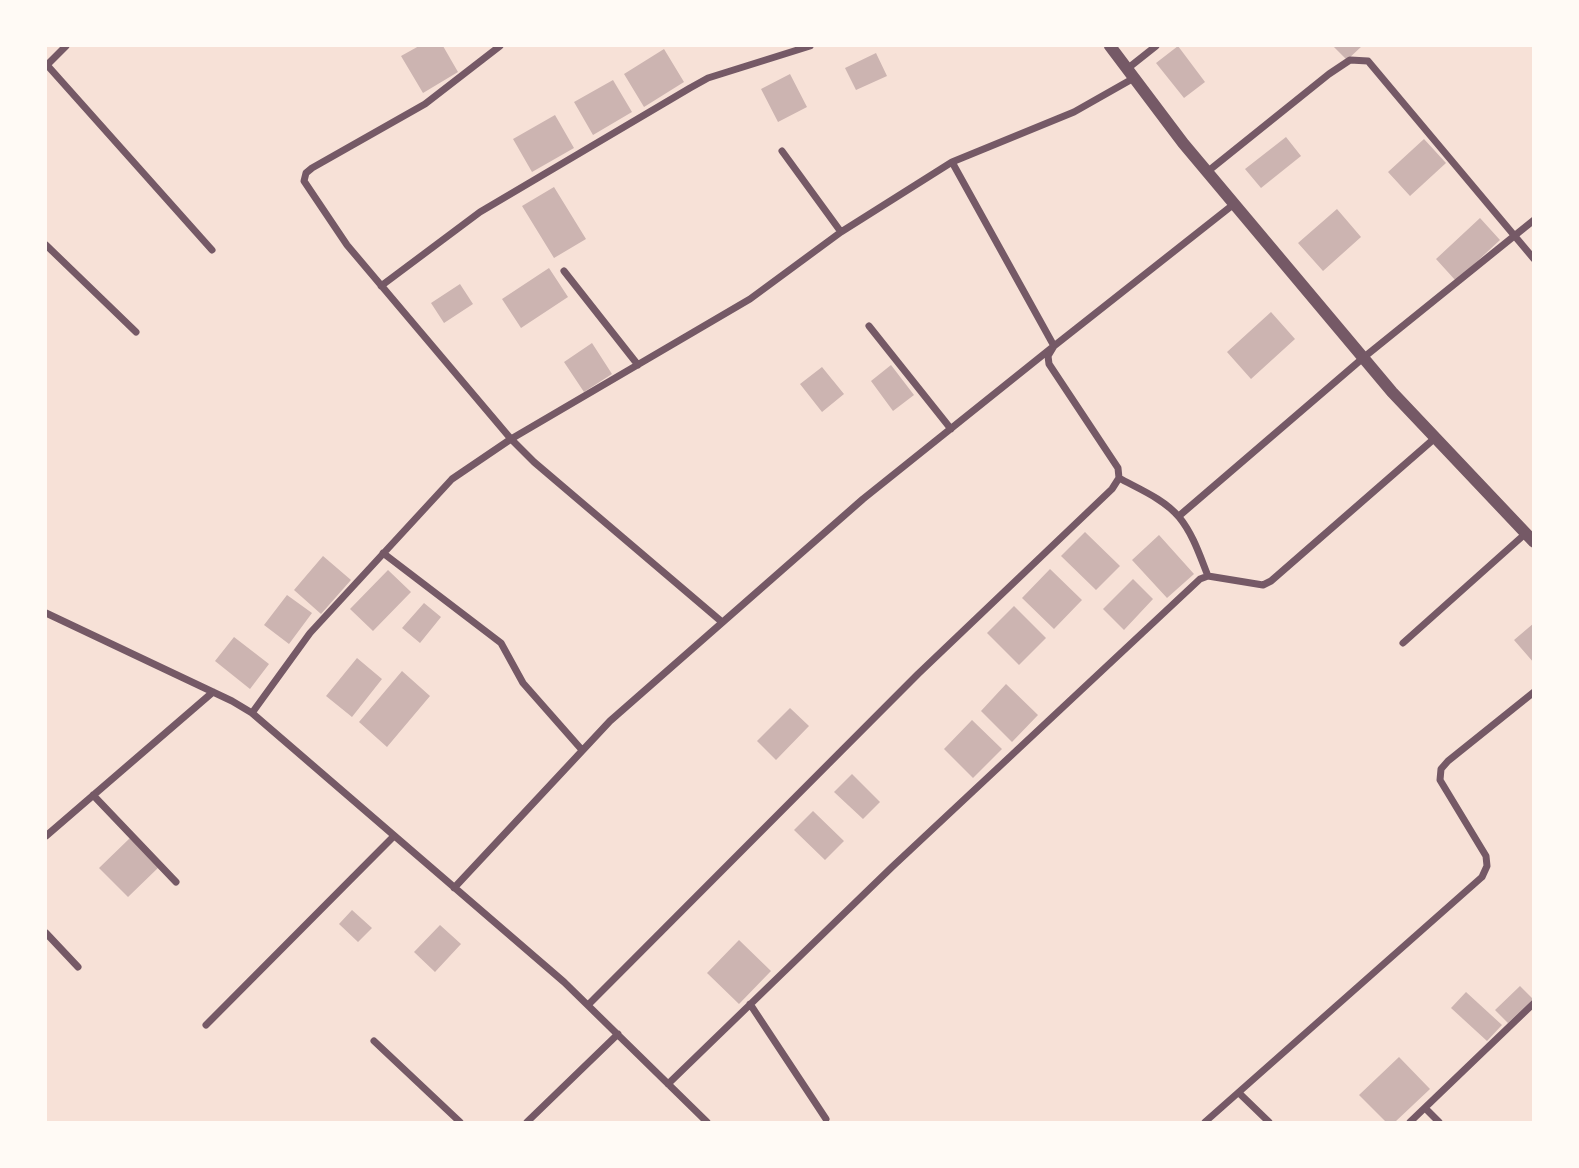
<!DOCTYPE html>
<html>
<head>
<meta charset="utf-8">
<style>
	body { margin:0 }
	#map { position:relative; width:1579px; height:1168px; overflow:hidden; background:#f7e1d7; font-family:"Noto Sans",sans-serif }
	canvas { display:block }
	.frame { position:absolute; inset:0; border:47px solid #fffaf5; pointer-events:none }
</style>
</head>
<body>
<div id="map">
<canvas width="1579" height="1168"></canvas>
<div class="frame"></div>
</div>
<script>
const ctx = document.querySelector('canvas').getContext('2d');
ctx.lineJoin = 'round';
function fillPath(path, color) { ctx.fillStyle = color; ctx.fill(path, 'evenodd'); }
function stroke(path, color, width, dash) { ctx.strokeStyle = color; ctx.lineWidth = width; ctx.lineCap = dash ? 'butt' : 'round'; ctx.setLineDash(dash || []); ctx.stroke(path); }
fillPath(new Path2D(`
	M419,46h24l15,26 -35,21 -22,-37z
	M1178,46l27,36 -21,16 -28,-35z
	M1333,46h29l-15,14z
	M664,49l20,33 -40,25 -20,-33z
	M876,53l11,23 -31,14 -11,-22z
	M790,74l17,33 -29,15 -17,-33z
	M613,80l19,32 -39,23 -19,-33z
	M555,115l19,33 -42,24 -19,-33z
	M1286,137l15,19 -40,32 -16,-19z
	M1424,139l22,24 -36,33 -22,-24z
	M554,187l32,52 -32,19 -32,-52z
	M1337,209l24,28 -38,34 -25,-28z
	M1480,218l20,22 -44,41 -20,-22z
	M549,268l19,29 -47,31 -19,-29z
	M460,284l13,20 -29,19 -13,-20z
	M1271,312l24,27 -44,40 -24,-27z
	M592,343l20,31 -28,18 -20,-30z
	M891,365l23,30 -21,16 -22,-30z
	M822,367l22,27 -22,18 -22,-28z
	M1085,532l35,34 -24,24 -35,-34z
	M1159,535l35,39 -27,24 -35,-38z
	M323,556l28,24 -30,34 -27,-24z
	M1050,569l32,31 -28,29 -32,-31z
	M388,570l23,22 -38,39 -23,-22z
	M1133,579l20,20 -29,31 -21,-21z
	M287,595l25,18 -23,31 -25,-19z
	M424,603l17,14 -21,26 -18,-15z
	M1014,606l32,32 -27,27 -32,-32z
	M1534,623v40l-20,-23z
	M234,637l35,27 -19,25 -35,-28z
	M357,658l25,21 -30,38 -26,-21z
	M402,671l28,25 -43,51 -28,-25z
	M1006,684l32,31 -26,27 -31,-31z
	M790,708l19,18 -33,34 -19,-19z
	M972,720l30,29 -29,29 -29,-29z
	M852,774l28,28 -17,17 -29,-27z
	M813,811l31,30 -19,19 -31,-30z
	M130,838l29,29 -31,30 -29,-29z
	M352,910l20,18 -14,14 -19,-18z
	M440,925l21,19 -26,28 -21,-20z
	M739,940l32,31 -32,33 -32,-31z
	M1520,986l13,13 -25,24 -13,-13z
	M1466,992l36,33 -15,16 -36,-33z
	M1399,1057l31,32 -35,33h-9l-27,-27z`), '#ccb4b1');
stroke(new Path2D(`
	M500,46l-75,58 -113,64 -6,5 -2,8 43,64 164,194 23,23 188,160
	M47,65l165,185
	M46,66l20,-20
	M1127,69l29,-23
	M782,151l59,81
	M1207,172l122,-98 21,-14 18,1 166,198
	M46,245l90,87
	M564,271l74,94
	M381,286l99,-74 210,-124 18,-10 102,-32
	M869,326l82,103
	M1119,478c20,11 45,21 60,39 14,17 21,39 29,59
	M1179,516l184,-158 171,-138
	M383,553l118,90 22,40 59,67
	M46,613l186,88 20,12 312,269 143,140
	M1403,643l122,-109
	M252,713l58,-80 142,-154 59,-40 239,-140 91,-67 111,-70 122,-50 60,-34
	M93,795l83,87
	M46,836l167,-144
	M454,888l156,-167 253,-222 191,-153 -102,-184
	M46,933l32,34
	M750,1004l76,115
	M588,1005l330,-331 194,-185 7,-11 -1,-10 -69,-104 -1,-8 6,-10 180,-142
	M206,1025l188,-189
	M374,1041l86,81
	M668,1084l224,-217 308,-288 8,-3 55,9 8,-4 164,-143
	M1239,1093l30,29
	M1425,1108l14,14
	M527,1122l91,-88
	M1205,1122l277,-245 5,-11 -1,-10 -46,-76 1,-11 7,-8 86,-69
	M1410,1122l124,-119`), '#755966', 7);
stroke(new Path2D(`
	M1110,46l73,97 209,249 142,150`), '#755966', 12);
</script>
</body>
</html>
